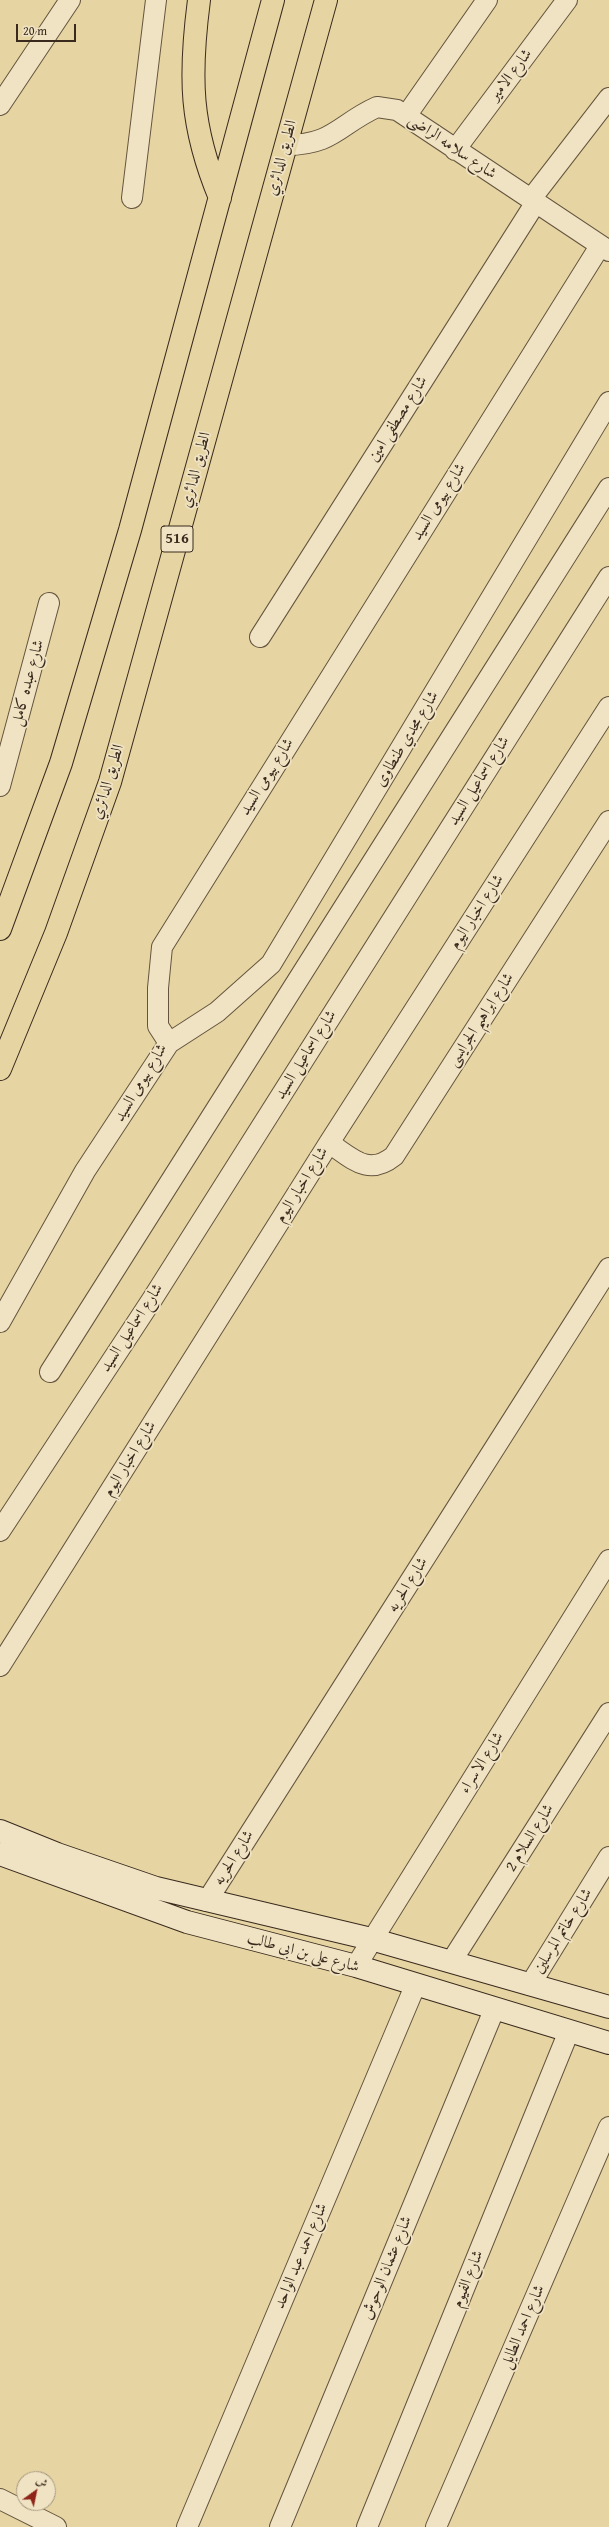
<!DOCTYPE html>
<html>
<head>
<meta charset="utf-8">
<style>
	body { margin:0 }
	#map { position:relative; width:609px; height:2527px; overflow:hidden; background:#e6d4a2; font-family:"Gentium Book Plus",Amiri,serif }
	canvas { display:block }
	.north { position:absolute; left:16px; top:2471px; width:40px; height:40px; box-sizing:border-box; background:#efe3c3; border:1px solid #a69981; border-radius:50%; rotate:33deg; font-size:11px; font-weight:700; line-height:16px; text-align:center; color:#392a1d }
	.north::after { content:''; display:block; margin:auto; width:14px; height:18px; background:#8f2418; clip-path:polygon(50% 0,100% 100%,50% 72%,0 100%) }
	.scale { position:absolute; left:16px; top:24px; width:60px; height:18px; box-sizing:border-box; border:2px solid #392a1d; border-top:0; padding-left:5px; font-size:12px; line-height:14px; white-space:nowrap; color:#392a1d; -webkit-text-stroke:3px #efe3c3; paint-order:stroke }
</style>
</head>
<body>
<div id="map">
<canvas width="609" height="2527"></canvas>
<div class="north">ش</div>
<div class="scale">20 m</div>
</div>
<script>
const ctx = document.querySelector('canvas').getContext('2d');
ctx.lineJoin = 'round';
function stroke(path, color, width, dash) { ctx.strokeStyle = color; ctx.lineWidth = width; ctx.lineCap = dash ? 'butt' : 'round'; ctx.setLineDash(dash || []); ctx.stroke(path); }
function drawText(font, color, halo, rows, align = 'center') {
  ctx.font = font + ' "Gentium Book Plus",Amiri,serif'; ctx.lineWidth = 3.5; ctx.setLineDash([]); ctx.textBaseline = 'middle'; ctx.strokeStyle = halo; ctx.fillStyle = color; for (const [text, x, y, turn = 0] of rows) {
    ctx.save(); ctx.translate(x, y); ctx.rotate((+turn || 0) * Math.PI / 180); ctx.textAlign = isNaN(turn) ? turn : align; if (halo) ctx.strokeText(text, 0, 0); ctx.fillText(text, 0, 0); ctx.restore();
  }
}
const street = new Path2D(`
	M0,105l70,-105
	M406,116l81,-116
	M286,145c48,0 53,-21 91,-38l20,3 212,141
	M455,150l112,-150
	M132,198l24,-198
	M531,199l78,-101
	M260,637l276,-435
	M0,786l49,-183
	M169,1043l48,-31 54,-48 338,-562
	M329,1143c23,15 39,34 65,13l215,-335
	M0,1322l85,-151 84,-128 -11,-17v-38l4,-41 438,-701
	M50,1372l559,-884
	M0,1531l153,-233 456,-721
	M0,1666l329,-523 280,-436
	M207,1901l402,-633
	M451,1962l158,-249
	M356,1966l253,-406
	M530,1985l79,-128
	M0,2499l56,28
	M187,2527l228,-541
	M280,2527l214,-517
	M367,2527l202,-496
	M436,2527l173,-400`);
const secondary = new Path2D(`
	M0,1831l57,23 99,34 215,51 238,68
	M0,1854l187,68 169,44 253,77`);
const highway = new Path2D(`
	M199,0c-10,77 -9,126 21,198
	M0,929l61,-166 69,-233 143,-530
	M0,1069l56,-136 54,-151 216,-782`);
stroke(street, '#64543e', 22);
stroke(secondary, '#392a1d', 24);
stroke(highway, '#392a1d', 24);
stroke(street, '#efe3c3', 20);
stroke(secondary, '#efe3c3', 22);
stroke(highway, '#e6d4a2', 22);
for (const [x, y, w] of [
	[177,539,32]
]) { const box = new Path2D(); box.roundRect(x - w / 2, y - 13, w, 26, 3); ctx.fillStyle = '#efe3c3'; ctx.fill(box); stroke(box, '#392a1d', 1); }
drawText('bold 15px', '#392a1d', null, [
	["516",177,539]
]);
drawText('16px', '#392a1d', '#efe3c3', [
	["شارع الامير",511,75,-53],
	["شارع سلامه الراضى",452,147,34],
	["الطريق الدائري",282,158,-75],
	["شارع مصطفى امين",398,419,-58],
	["الطريق الدائري",196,470,-75],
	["شارع بيومى السيد",439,502,-58],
	["شارع عبده كامل",28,683,-75],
	["شارع مجدي طنطاوى",407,739,-59],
	["شارع بيومى السيد",267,777,-58],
	["شارع اسماعيل السيد",479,781,-58],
	["الطريق الدائري",108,782,-73],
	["شارع اخبار اليوم",477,912,-57],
	["شارع ابراهيم الجرايسى",481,1020,-57],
	["شارع اسماعيل السيد",306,1055,-58],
	["شارع بيومى السيد",141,1083,-59],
	["شارع اخبار اليوم",302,1185,-58],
	["شارع اسماعيل السيد",132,1328,-57],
	["شارع اخبار اليوم",130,1459,-58],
	["شارع الحريه",408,1585,-58],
	["شارع الاسراء",482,1763,-58],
	["شارع السلام 2",530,1838,-58],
	["شارع الحريه",234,1858,-58],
	["شارع خاتم المرسلين",563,1931,-58],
	["شارع على بن ابى طالب",303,1953,15],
	["شارع احمد عبد الواحد",301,2256,-67],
	["شارع عثمان الوحوش",387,2268,-68],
	["شارع الفيوم",468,2279,-68],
	["شارع احمد الطايل",523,2327,-67]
]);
</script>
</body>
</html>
